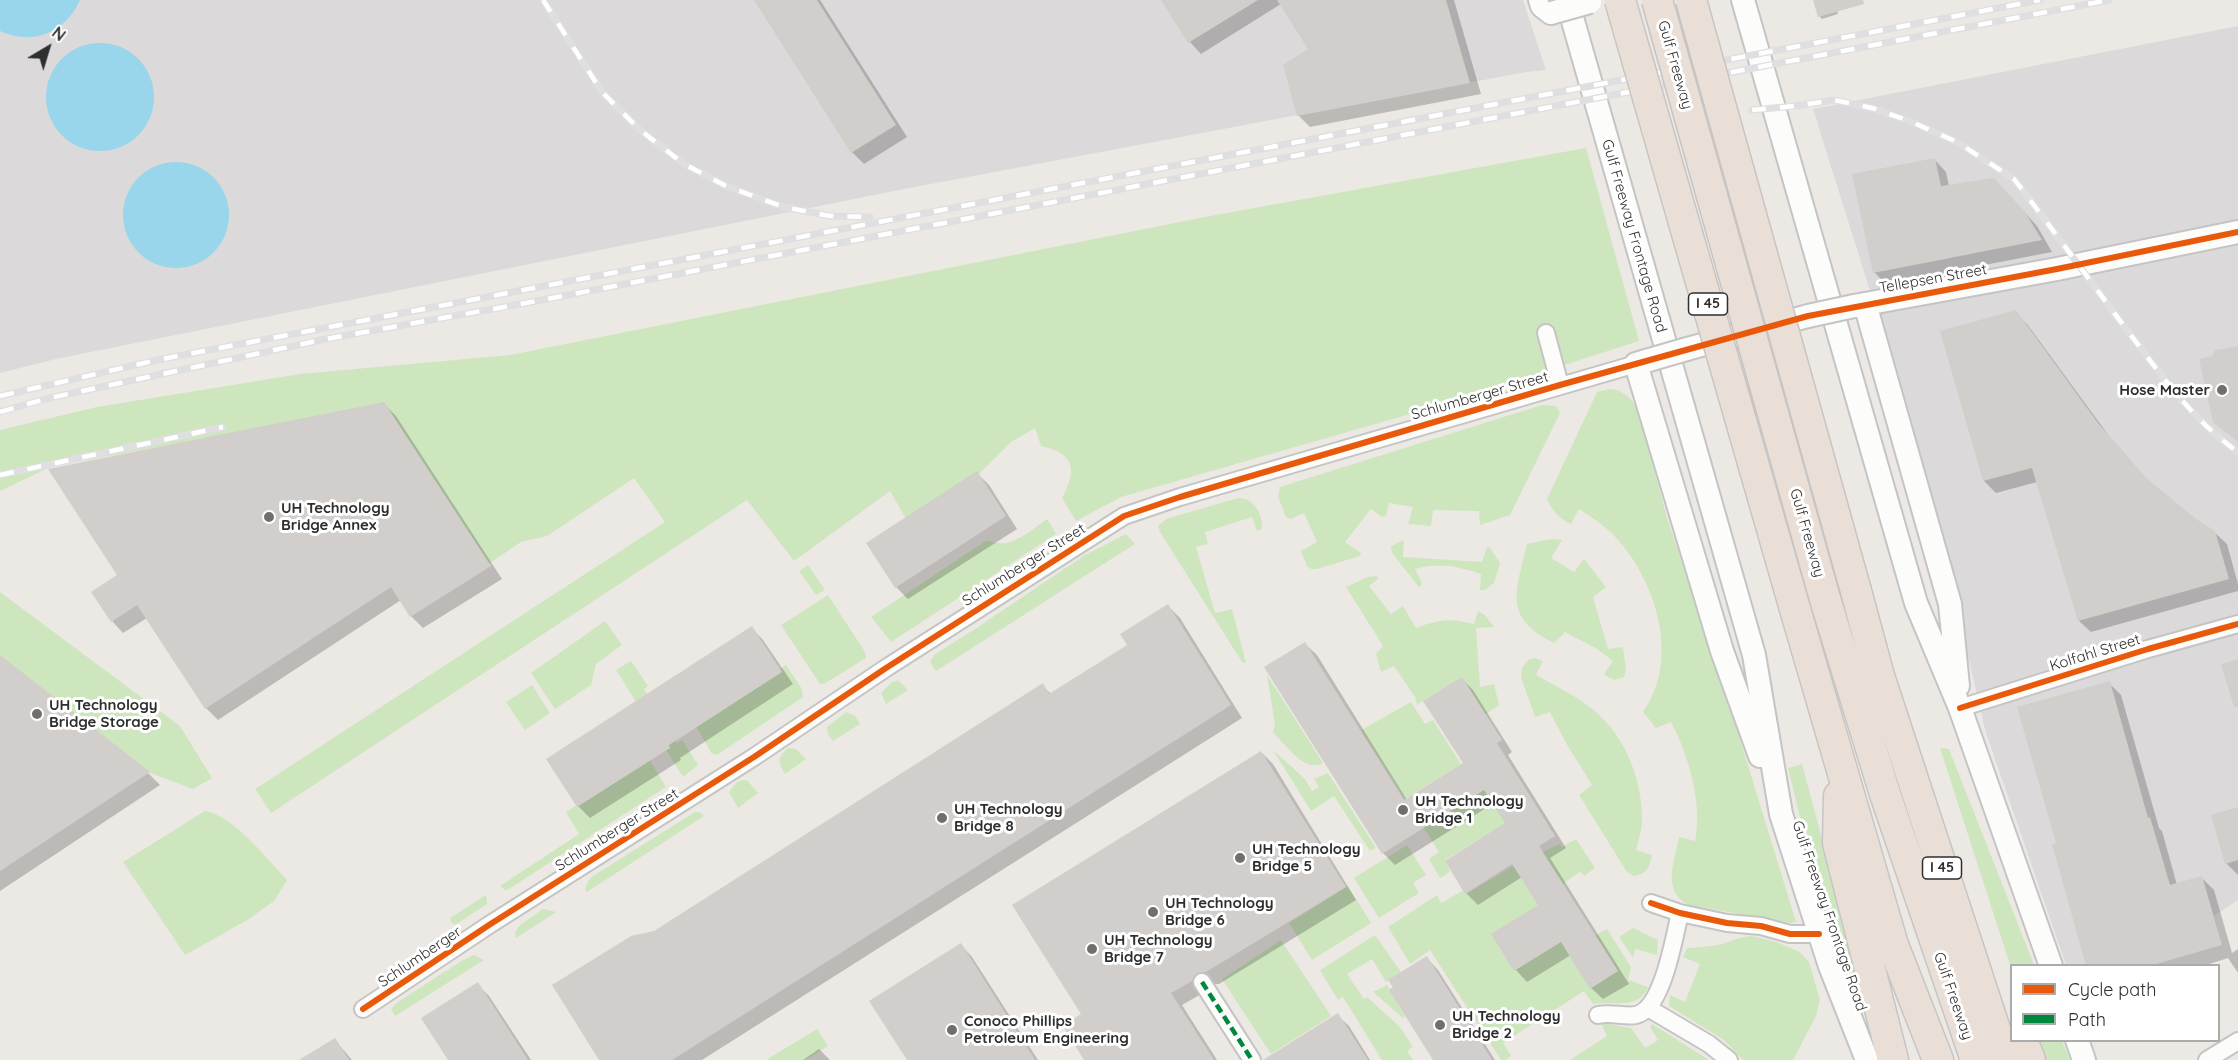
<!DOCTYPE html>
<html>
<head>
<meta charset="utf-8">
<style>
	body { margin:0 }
	#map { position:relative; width:2238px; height:1060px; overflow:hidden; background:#ece8e4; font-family:Quicksand,sans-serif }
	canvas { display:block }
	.legend { position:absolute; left:2010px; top:964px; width:210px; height:78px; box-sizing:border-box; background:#fff; border:2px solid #ababab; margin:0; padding:8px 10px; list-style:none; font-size:18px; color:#2e2e2e }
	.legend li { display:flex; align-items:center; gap:12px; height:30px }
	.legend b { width:30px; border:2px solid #ababab }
	.north { position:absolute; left:18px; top:18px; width:60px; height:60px; -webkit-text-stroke:4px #fff; paint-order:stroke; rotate:38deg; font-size:16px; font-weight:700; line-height:24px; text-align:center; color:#2e2e2e }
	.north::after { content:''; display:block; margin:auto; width:21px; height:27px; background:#2e2e2e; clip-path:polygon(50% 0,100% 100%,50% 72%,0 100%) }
</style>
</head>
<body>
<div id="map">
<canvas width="2238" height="1060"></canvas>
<ul class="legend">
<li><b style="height:8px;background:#e8590c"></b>Cycle path</li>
<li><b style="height:8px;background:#00873e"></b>Path</li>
</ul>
<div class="north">N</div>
</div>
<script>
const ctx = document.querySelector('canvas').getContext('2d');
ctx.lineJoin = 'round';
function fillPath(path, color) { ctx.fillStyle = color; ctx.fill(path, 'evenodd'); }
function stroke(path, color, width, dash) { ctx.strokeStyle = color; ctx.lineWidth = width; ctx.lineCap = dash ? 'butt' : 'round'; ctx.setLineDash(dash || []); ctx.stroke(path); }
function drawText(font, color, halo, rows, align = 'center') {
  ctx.font = font + ' Quicksand,sans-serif'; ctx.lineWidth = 6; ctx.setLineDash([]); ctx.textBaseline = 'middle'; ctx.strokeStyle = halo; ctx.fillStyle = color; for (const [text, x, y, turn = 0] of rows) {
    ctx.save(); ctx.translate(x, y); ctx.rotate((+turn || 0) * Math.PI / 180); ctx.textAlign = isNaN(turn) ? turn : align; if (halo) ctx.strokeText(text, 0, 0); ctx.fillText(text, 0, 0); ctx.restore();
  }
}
fillPath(new Path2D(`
	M0,0h1523l23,70 -20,2 -627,118 -843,169 -56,14z
	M2238,26v874l-24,16 8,29 -73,20h-83l-81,-235 -20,-88 -14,-80 -65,-220 -73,-233z`), '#dcd9db');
fillPath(new Path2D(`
	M1586,148l53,193 -215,69 -303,87 -45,24 -14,-23c16,-29 12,-45 -21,-52l-6,-18 -24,14 -33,33 -72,44 -16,-28 -96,70 -47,-61 -476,313 -16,-24 410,-267 -31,-44 -87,58 -26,6 -34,23 -104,-160 -333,62 -50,24v-61l97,-23 203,-33 210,-19 700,-139z
	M1610,389c17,2 24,12 30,27l27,102 52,153 77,251 -5,1 -103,-18c-27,-15 -13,-45 -9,-68l16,4c8,-38 -7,-87 -24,-119l-15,6 -13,-16c37,-52 14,-127 -24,-171 -11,-13 -26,-23 -40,-32l-8,15c-12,-5 -19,-14 -24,-25l50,-107z
	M1542,405l14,1 4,7 -50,102 -30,10 -1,-14 -46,-1 -2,16 -23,-2 5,-17 -24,-4 -3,13 -4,1 -11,-8 -26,33 16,11 -1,3 -43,13h-6l-4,-3 -6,-15 16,-9 -13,-29 -13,6 -5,-2 -8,-20 2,-10z
	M1238,498c16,0 25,16 24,31l-4,2 -2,-2 -4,-12 -47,15 3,12 -12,3 19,66 17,-4 14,54 -4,-1 -82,-130 -2,-6 8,-7z
	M1047,519l9,15 -165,108 -20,-25 116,-77c23,11 41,-8 60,-21z
	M1126,534l9,10 -199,127 -6,-9 4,-7 41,-26 110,-74z
	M1551,539l11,1 -11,18 23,14 10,-13 22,28 -13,10 15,52 15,-2 3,23 -2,7c-9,4 -13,3 -20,-3l9,-13 -16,-12 -32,-17 -11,11c-52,-26 -38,-51 -27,-99z
	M1404,540l-1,17 79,5 5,-15 3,1 10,15 -6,20 -9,7h-5l1,-16c-23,-8 -43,-12 -66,-5l7,14 -2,4 -2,-1 -26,-33 -1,-7z
	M808,565l17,25 -9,5 -17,-24z
	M1376,576l3,2 -10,8 22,28 12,-8 13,22c24,-9 33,-10 58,-4l4,-13 7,4 9,12 -18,1 4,59 14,-3 5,21 -14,10 -24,-37 -44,27 -2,-8 -21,-31 -13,6 -5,-18 7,-8 -37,-59 22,-10z
	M0,592l180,134 32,52 -19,11 -48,-18 -145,-109z
	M828,595l37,57 1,6 -42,26h-4l-39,-59z
	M605,621l17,24 -26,19 -5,21 -36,24 -24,-36z
	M1535,658l8,3 -7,14c16,9 33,17 48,28 39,26 59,74 58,120 -1,9 -4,19 -6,27l16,5c-3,13 -4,18 -18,21l-7,-4 -48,-77 13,-10 -26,-42 -16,-31 -15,5 -14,-40 1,-9 7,-9z
	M631,661l17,25 -4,3 33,54 5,-3 16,25 -15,12 -67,-107z
	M786,665l16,24 1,8 -86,58 -5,-1 -16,-28z
	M1267,675l56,88c-18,11 -39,-20 -50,-31l2,-7z
	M898,680l10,10 -22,14 -5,-11 11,-11z
	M532,685l18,28 -25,17 -19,-28z
	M1411,702l14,22 8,-4 28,44 -56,35 -44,-69z
	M846,712l9,4 5,8 -27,17 -5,-7 -1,-7z
	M788,748l8,1 10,10 -21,15c-7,-12 -8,-16 3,-26z
	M1940,748l9,1 85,216 -22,1 -1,2z
	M1273,750l32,29 7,12 7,-4 -5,-8 14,-6 48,75 -6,3 -36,-55 -23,15z
	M649,759l17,28 -157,102 -4,1 -5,-4 79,-52 -13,-22z
	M1802,764l60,224 -11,6 -39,-128 -24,-98z
	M742,780h5l11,13 -20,15 -9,-16 7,-9z
	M1484,786l22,37 -61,37 5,12 -10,6 -11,-19 10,-7 -16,-25z
	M205,811c29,5 62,48 82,69l-13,21 -25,18 -64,36 -62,-93z
	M695,812h5l4,4 -117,76 -2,-2 3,-9 5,-5z
	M1576,839l19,29 -11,8 -3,-4 -3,1 -15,11 -21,-32 18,-8 2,3z
	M1407,845l19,30 -13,8 6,10 -40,25 -25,-40z
	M1515,865l47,75 32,-4 13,-7 24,38 -3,13 20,7c-10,24 -35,13 -55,17l-9,-13 -81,52 8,13 -5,4h-5l-71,-110 -20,14 -22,-37 49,-32 4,8 23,-13 2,4z
	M1348,886l23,37 -59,37 -23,-37z
	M486,895l1,9 -32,21 -4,-3 -1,-4z
	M543,909l13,3 -40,26 -1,-5 5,-8z
	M1633,928l25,12 -1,15 -22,-6 -2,9 -14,-21z
	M1375,935l26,37 -15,10 -14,-23 -25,15 17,25 3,-2 33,30 13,20 -6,4 6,9h-31l-39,-63 -5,3 -18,-30z
	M1752,936l24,6 24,10 9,10 11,38 -4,16 -23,44h-50l-19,-20 -55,-34 1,-11 15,7 15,-38 -17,-7 4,-9c12,-1 24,-1 35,-4 12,-4 17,-7 30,-8z
	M1281,940l50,76 -60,38 -49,-75z
	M474,955l10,5 -89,56 -4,-7 7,-7 65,-42z
	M1387,985l18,32 -2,1 -30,-26z
	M1601,1023l30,5 14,20 13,-8 -8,-13 2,-3 57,36h-139l37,-24z
	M817,1029l11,17 -23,14h-39z
	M2038,1041h24l8,19h-25z`), '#cee6be');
fillPath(new Path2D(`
	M0,0h80c-15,33 -47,46 -80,31z
	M46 97a54 54 0 1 1 108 0a54 54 0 1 1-108 0Z
	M123 215a53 53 0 1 1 106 0a53 53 0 1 1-106 0Z`), '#99d6ec');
fillPath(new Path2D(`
	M756,0h64l87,137 -43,27 -12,-12z
	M1163,0h291l27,94 -171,33 -12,-12 12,-66 -29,-45 -80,50 -11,-12z
	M1825,0h9l4,14 -16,5 -2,-2 -4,-14z
	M1935,160l11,12 3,14 56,5 32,35 15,26 -166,32 -12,-12z
	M2015,312l12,12 82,112 41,47 45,37 19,12 13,12 11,40v7l-147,41 -12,-11 -42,-139 -41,11 -12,-12 -42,-149z
	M384,404l12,12 106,163 -79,49 -12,-12 -10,-16 -183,120 -12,-12 -59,-90 -24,15 -11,-12z
	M977,473l12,12 28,44 -109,70 -12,-12z
	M1168,606l12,12 62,100 -540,342h-101l441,-375 10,10 77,-49z
	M752,628l11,12 30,44 -113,74 1,2 -91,58 -12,-12 -30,-46z
	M1305,644l12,11 90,145 58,-37 -3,-84 11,11 39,62 -4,3 58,93 -16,10 79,126 -26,15 -12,-11 -20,-33 -44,27 -11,-12 -23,-35 47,-30 -18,-28 -44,28 -12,-12 41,-69 -13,-21 -99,62 -12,-12z
	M0,657l149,117 11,11 -160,106z
	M2109,683l12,12 38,133 3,3 15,54 25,-7 12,12 18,63 6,-4v24l-10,-15 -25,8h-116l-29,-122z
	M1261,752l12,12 83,136 -137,84h-10l-6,9 -21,12 35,55h-131l-3,-45z
	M2238,808v67l-12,-12z
	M961,945l11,12 66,103h-130z
	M1427,958l11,12 57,90h-61z
	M477,984l12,12 42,64h-81z
	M1337,1015l12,11 21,34h-89z
	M334,1039l18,21h-51z
	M819,1049l11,11h-27z`), '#0003');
fillPath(new Path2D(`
	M754,0h63l79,125 -45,28z
	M1161,0h97l-70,43z
	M1277,0h169l24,83 -173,33 -14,-51 25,-16z
	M1813,0h50l1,4 -46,13z
	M1935,158l6,28 53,-8 31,34 17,28 -169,33 -21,-99z
	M2016,310l82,113 47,54 51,42 19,12 14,48 -151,42 -46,-153 -49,13 -43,-150z
	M2238,346v96l-25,-20 -14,-63 13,-3 3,-6z
	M384,402l107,164 -81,51 -19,-30 -186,122 -68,-104 -26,17 -20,-30 26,-17 -69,-106z
	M977,471l29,45 -111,72 -29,-45z
	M1168,604l63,101 -559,355h-73l-47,-75 79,-49 23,-5 389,-248 6,11 78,-49 -7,-11z
	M752,626l30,46 -113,73 1,3 -93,59 -31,-48z
	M1305,642l99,158 59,-37 -40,-62 39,-24 40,63 -5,3 58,93 -16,10 79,125 -28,18 -29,-47 -47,29 -23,-37 47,-29 -26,-41 -47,30 -20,-33 60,-38 -21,-33 -102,64 -118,-187z
	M0,655l150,117 -150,99z
	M2238,659v48h-4l-13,-43z
	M2110,681l38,137 2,-1 20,68 32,-9 20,69 -73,21h-63l-34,-122 4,-1 -39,-136z
	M1261,751l85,136 -140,85 -9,1 -5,8 -21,12 43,67h-130l-21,-34 18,-12 -69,-109z
	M2238,807v53l-13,4 -14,-49z
	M961,943l74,117h-128l-38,-59z
	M1427,956l65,104h-59l-44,-70 4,-3 -5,-7z
	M478,982l50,78h-80l-27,-42z
	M1338,1013l30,47h-105z
	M335,1038l14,22h-50z`), '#d1cecb');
const street = new Path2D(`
	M1546,333l14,52
	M1960,708l188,-59 90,-25
	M1651,903l29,10 47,10 34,3 29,8h29
	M1202,982l50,78
	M1648,1008l61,36 20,16
	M363,1009l126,-84 265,-168 132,-89 238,-152 56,-19 456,-133
	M1598,1015c13,-3 26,2 38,0 27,-6 38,-78 44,-102
	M2207,1060l31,-19`);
const secondary = new Path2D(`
	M1540,0l2,6 9,7
	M1567,0l187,655 27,159 49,152 37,94
	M1743,0l173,603 44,105 91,258
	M1865,304l85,300 8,82
	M1854,306l203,-37 181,-37
	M1687,349l121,-33
	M1649,360l-13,4 86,287 38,105
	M2077,1040l7,20`);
const highway = new Path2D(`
	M1856,591l23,85 126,384
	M1825,599l60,195 91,266
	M1795,609l98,336 45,115
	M1839,796l-1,47 55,217
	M2022,1040l8,20`);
stroke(street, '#c5c4c5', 20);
stroke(secondary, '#c5c4c5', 26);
stroke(highway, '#c6c5c4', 33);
stroke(street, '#fcfcfb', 16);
stroke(secondary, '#fcfcfb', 22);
stroke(highway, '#eadfd6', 30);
const rail = new Path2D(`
	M543,0l59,92 38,38 44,34 44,23 56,20 46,9 40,1
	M1752,110l43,-4 39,-6 38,8 40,14 45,20 57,37c40,52 79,106 119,159 31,41 62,84 105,114
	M0,396l157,-36 1883,-360
	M0,412l45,-13 281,-60 200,-36 1583,-303
	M0,475l223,-48`);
stroke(rail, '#dfdfe1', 7);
stroke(rail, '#fff', 4.5, [14]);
const secondaryBridge = new Path2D(`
	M1551,13l39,-11
	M1808,316l46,-10
	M1649,360l38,-11`);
const highwayBridge = new Path2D(`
	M1620,0l175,609
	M1657,0l168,599
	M1691,0l165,591`);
stroke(secondaryBridge, '#c5c4c5', 26, []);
stroke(highwayBridge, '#c6c5c4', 33, []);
stroke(secondaryBridge, '#fcfcfb', 22);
stroke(highwayBridge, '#eadfd6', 30);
stroke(new Path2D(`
	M1202,982l50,78`), '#00873e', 4.5, [9, 4.5]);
stroke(new Path2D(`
	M1960,708l188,-59 90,-25
	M1651,903l29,10 47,10 34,3 29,8h29
	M363,1009l126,-84 265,-168 132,-89 238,-152 56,-19 380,-112 248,-69 249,-47 181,-37`), '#e8590c', 6);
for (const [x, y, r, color] of [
	[2222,390,6,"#706f6e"],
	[269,517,6,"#706f6e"],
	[37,714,6,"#706f6e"],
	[1403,810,6,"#706f6e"],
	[942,818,6,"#706f6e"],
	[1240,858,6,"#706f6e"],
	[1153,912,6,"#706f6e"],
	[1092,949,6,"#706f6e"],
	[1440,1025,6,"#706f6e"],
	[952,1030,6,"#706f6e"]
]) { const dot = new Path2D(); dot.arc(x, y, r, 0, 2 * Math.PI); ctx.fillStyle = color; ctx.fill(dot); stroke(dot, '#fff', 2); }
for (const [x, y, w] of [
	[1708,304,39],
	[1942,868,39]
]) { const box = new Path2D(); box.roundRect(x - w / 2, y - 11, w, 22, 4.5); ctx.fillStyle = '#fff'; ctx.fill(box); stroke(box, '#2e2e2e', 1.5); }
drawText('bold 14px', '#2e2e2e', null, [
	["I 45",1708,304],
	["I 45",1942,868]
]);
drawText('15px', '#2e2e2e', '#fff', [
	["Gulf Freeway",1675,65,74],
	["Gulf Freeway Frontage Road",1634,236,74],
	["Tellepsen Street",1933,279,-10],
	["Schlumberger Street",1480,396,-16],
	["Gulf Freeway",1807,533,74],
	["Schlumberger Street",1024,565,-32],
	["Kolfahl Street",2095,653,-17],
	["Schlumberger Street",617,830,-32],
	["Gulf Freeway Frontage Road",1829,916,71],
	["Schlumberger",420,957,-34],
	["Gulf Freeway",1953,996,71]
]);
drawText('bold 15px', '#2e2e2e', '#fff', [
	["Hose Master",2210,390,"right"],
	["UH Technology",281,508],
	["Bridge Annex",281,525],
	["UH Technology",49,705],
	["Bridge Storage",49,722],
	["UH Technology",1415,801],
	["Bridge 1",1415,818],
	["UH Technology",954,809],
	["Bridge 8",954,826],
	["UH Technology",1252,849],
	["Bridge 5",1252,866],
	["UH Technology",1165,903],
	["Bridge 6",1165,920],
	["UH Technology",1104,940],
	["Bridge 7",1104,957],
	["UH Technology",1452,1016],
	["Bridge 2",1452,1033],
	["Conoco Phillips",964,1021],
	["Petroleum Engineering",964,1038]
], 'left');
</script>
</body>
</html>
